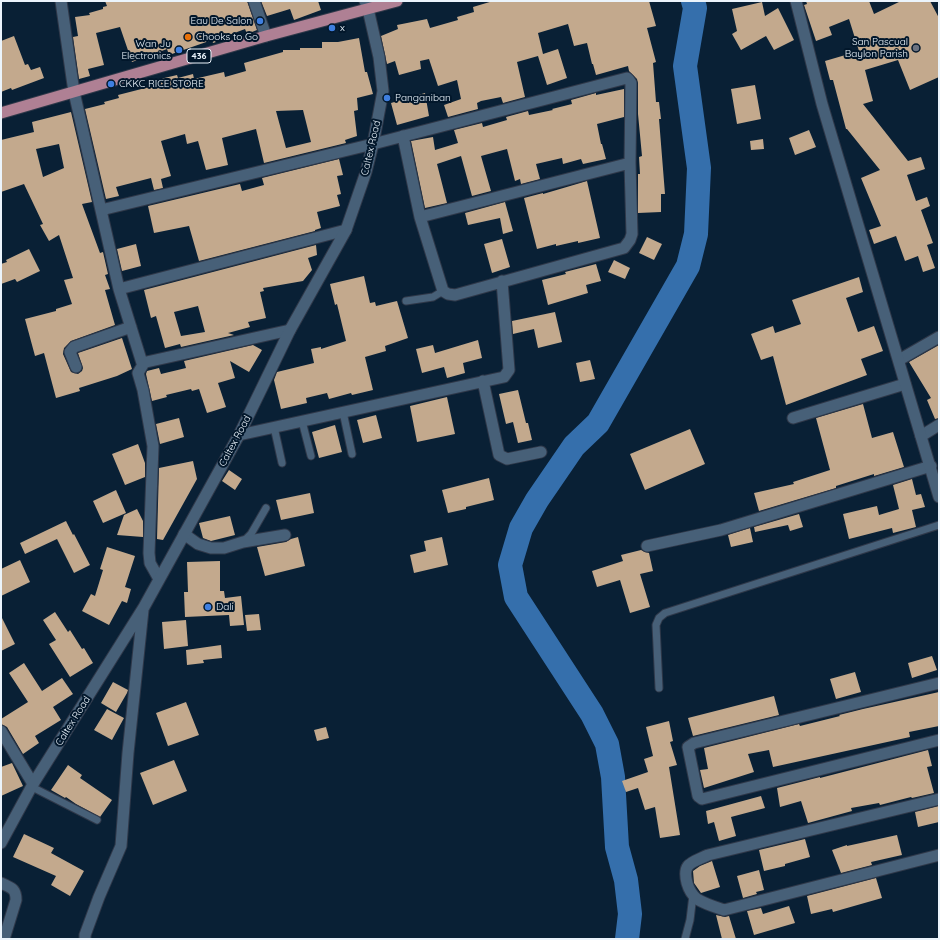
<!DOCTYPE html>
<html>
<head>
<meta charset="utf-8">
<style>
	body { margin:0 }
	#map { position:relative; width:940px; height:940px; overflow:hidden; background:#092035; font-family:Quicksand,sans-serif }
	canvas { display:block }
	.frame { position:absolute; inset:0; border:2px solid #ebf4fc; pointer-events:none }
</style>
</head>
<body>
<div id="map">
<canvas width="940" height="940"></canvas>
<div class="frame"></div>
</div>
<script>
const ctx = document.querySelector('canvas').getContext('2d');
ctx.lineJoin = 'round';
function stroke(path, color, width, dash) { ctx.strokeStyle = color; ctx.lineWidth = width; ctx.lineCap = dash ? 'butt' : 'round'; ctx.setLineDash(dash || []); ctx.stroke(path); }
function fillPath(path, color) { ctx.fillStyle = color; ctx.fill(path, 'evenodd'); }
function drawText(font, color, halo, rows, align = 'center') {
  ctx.font = font + ' Quicksand,sans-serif'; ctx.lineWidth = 4; ctx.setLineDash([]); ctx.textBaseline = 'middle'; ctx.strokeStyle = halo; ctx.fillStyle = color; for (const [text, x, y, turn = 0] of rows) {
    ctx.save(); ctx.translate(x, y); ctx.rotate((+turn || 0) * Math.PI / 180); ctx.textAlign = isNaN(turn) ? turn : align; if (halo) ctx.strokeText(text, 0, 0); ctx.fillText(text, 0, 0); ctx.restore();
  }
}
stroke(new Path2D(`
	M627,939l3,-25 -4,-34 -9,-33 -4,-70 -6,-33 -15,-30 -76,-117 -6,-32 11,-37 16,-28 37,-54 24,-23 90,-157 8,-32 3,-66 -14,-102 10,-58 -2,-7`), '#356fac', 24);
fillPath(new Path2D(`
	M105,1h142l10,29 -10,4 -2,-5 -21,8 1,2 -12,4 -1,-3 -43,15 -2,-6 -35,13 -12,-35 -24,6 8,32 -16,4 2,7 -11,3 -6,-42 5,-1 -3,-19 15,-2 -1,-2 14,-4v-2l4,-1z
	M261,1h57l3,9 -27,10 -4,-11 -23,7z
	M493,1h156l7,25 -9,2 9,34 -3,1 3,39h3l2,17h-2l6,75h-4v18l-23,1v-39h2l-1,-17 3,-1 -4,-42v-31l-1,-4 -8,-8 -1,-5 -32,9 -3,-11h-1l-5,-21 -13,3 -6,-22 -30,9 5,21 15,-5 9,29 -20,7 -9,-29 -21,6 8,35 -22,6 -2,-6 -20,4 -4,2 1,6 -30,8 -4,-12 17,-6 -4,-19 -19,6 -9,-27 -9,2 1,8 -22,6 -4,-14 -8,3 -6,-28 17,-7 -1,-4 30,-6 3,9 28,-8 -1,-3 17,-5 -1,-5z
	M806,1h63l5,13 27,-13h29l9,17v59l-29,13 -12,-30 -33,10 8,31 -10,3 45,57 13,-4 4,12 -18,6 9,26 11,-4 3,9 -9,4 12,33 -6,2 8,23 -12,4 -5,-16 -13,5 -9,-25 -22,8 -5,-14 12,-4 -20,-48 19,-8 -33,-41h-1l-13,-49h-3l-5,-19 34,-10 -10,-32 -20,8 3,8 -16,6 -12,-36 3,-1z
	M762,2l3,14 13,-8 16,32 -20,10 -8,-14 -25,14 -9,-16 5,-3 -5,-22z
	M14,36l11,29 3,-1 3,6 9,-3 4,11 -32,12 -1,-2 -10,4v-51z
	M359,38l6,34h2l6,22 -16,4 1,12 -4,1 3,25 -12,4 1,3 -82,20 -8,-34 -34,9 6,27 -22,5 -8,-29 -11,3 -2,-10 -24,7 10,35 -10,3 2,9 -9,2 -3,-12 -35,9 3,9 -13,3 -21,-90 20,-5 -1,-2 15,-4 -1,-3 43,-11 -1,-5 17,-4 1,3 15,-4 1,5 30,-7 1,5 21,-6 -2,-8 39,-11v-2h17v-2h22v-6h16zM303,110l8,32 -25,6 -10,-37z
	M755,85l6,34 -24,5 -6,-35z
	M624,89v28l-27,7 4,20h1l4,15 -23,5 -2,-5 -18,5 -1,-6 -26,6 4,15 -19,5 -1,-5 -5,2 -8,-32 -26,7 10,35 -19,5 -11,-40 -24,8 10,39 -22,5 -14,-67 22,-4 2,13 23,-7 -4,-13 28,-7 1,4 24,-7 -1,-3 22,-6 1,4 24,-5 -1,-1 20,-5 -1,-4 25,-7v2z
	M425,93l4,23 -32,9 -6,-22z
	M71,112l21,90 -10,2 18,49 3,-1 5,22 -3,1 5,14 -5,1 10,35 -44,16 -7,7 -1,6 8,18 7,2 4,-3 1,-3 -5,-15 44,-15 10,31 -15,7 -38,12 1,3 -24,7 -12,-45 -9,3 -10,-37 31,-8v-2l16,-5 -8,-24 9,-2 -14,-43 -10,6 -9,-16 3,-1 -19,-40 -23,8v-52l33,-8 -2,-10zM59,144l5,24 -21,9 -7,-28z
	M809,130l7,17 -21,8 -6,-17z
	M763,139l1,10 -13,1 -1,-9z
	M339,159l4,16 -6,1 4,18 -4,1 3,11 -23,6 4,16 -6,2v1l-116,30 -10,-35 -35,7 -6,-27 92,-22 2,7 22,-6 -2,-7z
	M587,181l13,57 -22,5v-2l-22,5v-2l-19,5 -13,-51 19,-5v1z
	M505,202l8,29 -10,3 -3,-16 -32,7 -3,-12z
	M647,237l15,7 -8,16 -15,-7z
	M502,239l8,28 -18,6 -8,-29z
	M136,244l5,22 -19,5 -5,-22z
	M316,245l1,10 -9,3 4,12 -9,11 -40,7 1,3 -4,1 6,26 -18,4 2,5 -22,6 6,2 -53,12 -1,-3 -15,4 -9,-32 -5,2 -7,-28zM198,306l7,26 -24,4 -7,-24z
	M29,249l11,22 -23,11 -2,-3 -14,5v-20l6,-2 -1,-2z
	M614,260l16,8 -5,11 -17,-7z
	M596,264l5,17 -15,4 2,8 -40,12 -6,-25 24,-6 -1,-2z
	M364,276l6,27 5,-1 1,4 21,-5 11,37 -23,8 1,5 -21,6 8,33 -21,5 -1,-2 -22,6 -2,-6 -21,5 1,5 -26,6 -7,-29 3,-8 37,-9 -3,-14 10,-2v2l25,-8 -9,-37 -2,1 -5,-21z
	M859,277l4,15 -17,6 12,34 16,-6 9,25 -22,8 6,16 -81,30 -13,-49 -12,4 -10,-26 22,-8 2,7 26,-9 -9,-24z
	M555,312l7,30 -24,6 -4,-19 -21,5 -1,-13z
	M478,340l4,18 -19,5 2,10 -18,5 -3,-11 -22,6 -6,-24 17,-4 2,8z
	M253,345l9,5 -13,22 -19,-11 5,17 -17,5 8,24 -19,6 -8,-24 -7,2 -1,-2 -25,6 1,2 -15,4 -6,-27 1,-3 12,-3 2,6 25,-6 -2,-7z
	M939,345v73l-4,1 -8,-19 4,-2 -22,-36z
	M590,360l5,19 -15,3 -4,-19z
	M518,390l8,33h2l4,17 -14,3 -5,-21 -7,2 -7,-30z
	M447,397l8,37 -38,8 -7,-36z
	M863,404l9,34 21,-6 11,35 -30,9v-2l-38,12v2l-77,23 -5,-18 40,-9 -1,-2 37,-12 -14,-52z
	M376,415l6,23 -19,5 -6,-23z
	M179,418l5,19 -24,7 -4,-20z
	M335,425l7,27 -23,6 -7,-26z
	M690,429l15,35 -60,26 -15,-36z
	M138,444l7,19v14l-20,8 -13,-31z
	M193,461l4,18 -34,61 -6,-1 2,-71z
	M229,470l13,9 -7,11 -13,-9z
	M489,478l5,22 -28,7v2l-18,4 -6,-23z
	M912,479l4,16 5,-1 4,13 -13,3 4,17 -23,6 -1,-5 -43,11 -6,-25 34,-8 2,9 20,-6 -6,-24z
	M116,490l10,23 -23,10 -10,-22z
	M310,493l4,20 -33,7 -5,-20z
	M137,509l6,12v16l-26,-2 7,-20z
	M799,514l4,13 -13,4 -2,-6 -33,7 -1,-5z
	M230,516l5,19 -24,6 -8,-3 -4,-15z
	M66,521l7,14 1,-1 16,31 -16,8 -17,-34 -32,15 -5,-11z
	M750,528l3,14 -22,5 -3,-12z
	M298,537l7,29 -40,10 -8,-29 29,-5 5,-3z
	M442,537l6,28 -34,8 -4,-18 16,-4 -2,-10z
	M107,547l28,9 -10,31 6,2 -4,14 -5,-2 -13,24 -27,-14 9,-17 4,2 8,-26 -3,-1z
	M641,550l4,2 4,1 4,18 -13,3 10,33 -20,6 -10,-33 -23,7 -5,-16 31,-10 -2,-6z
	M20,560l10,22 -29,14v-27z
	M220,561v30h4l1,7 16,-2 3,29 -14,1 -1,-11 -44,2 -1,-25h4l-1,-30z
	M55,612l13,20 2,-2 12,19 2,-1 9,15 -23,14 -21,-33 7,-4 -13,-20z
	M259,614l2,16 -14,1 -2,-16z
	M1,616l14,28 -14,7z
	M186,620l2,26 -24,3 -2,-27z
	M221,645l1,13 -19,2 1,3 -17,2 -1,-15z
	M932,656l5,14 -25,8 -4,-15z
	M24,663l18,28 20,-13 11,16 -20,13 8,13 -26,16 4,7 -16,11 -16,-27 -6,-3v-5l27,-17 -19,-29z
	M855,672l6,20 -25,7 -6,-20z
	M113,682l15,8 -1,3 -11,19 -15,-9z
	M939,692v34l-30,6 1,5 -137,30 -4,-17 -21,4 6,18 -50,16 -4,-18 8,-1 -4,-21 95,-24 1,2 40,-10 -1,-1 24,-6z
	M774,696l5,19 -86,21 -5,-18z
	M186,702l13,33 -31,11 -12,-33z
	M107,709l17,9 -12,22 -18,-10z
	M669,721l4,20 -3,1 7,23 -8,2 11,68 -20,3 -5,-31 -10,3 -7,-22 -12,4 -4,-11 26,-9 -4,-13 9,-3 -7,-29z
	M326,727l3,11 -12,3 -3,-11z
	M928,750l4,16 -5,1 7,26 -22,5 -1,-1 -31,8 -1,-2 -28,5 1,3 -44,12 -7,-22 -21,6 -3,-19 43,-11v1z
	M174,760l13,31 -34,14 -13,-32z
	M12,763l11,23 -22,10v-29z
	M68,765l14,10 -2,3 32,22 -12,17 -24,-13 -10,-7 -1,1 -14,-8z
	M761,796l4,12 -34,9 5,19 -17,5 -5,-19 -6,2 -2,-13z
	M939,806v16l-21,5 -3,-15z
	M24,834l30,14 -3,5 33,18 -14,25 -19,-11 5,-9 -43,-19z
	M897,835l5,20 -31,7 1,3 -31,8 -9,-23 15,-5v1z
	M805,839l5,18 -25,7v2l-21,5 -5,-21z
	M712,861l8,26 -19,6 -7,-10 -1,-12 7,-5z
	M759,870l5,20 -8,2 1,2 -14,4 -6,-22z
	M876,878l6,20 -49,14 -1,-3 -21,5 -4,-18z
	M789,906l6,17 -41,12 -7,-24 14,-3 2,6z
	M716,915l9,2 4,-1 7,23h-14z`), '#c3a98d');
const service = new Path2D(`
	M406,301l27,-4 10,-6
	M343,412l9,42
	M302,421l9,35
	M274,427l8,36
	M243,542l8,-8 15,-26
	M659,688l-3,-63 3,-7 6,-5 274,-88
	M32,787l65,33
	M685,939l5,-19 3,-25`);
const minor = new Path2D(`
	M61,1l13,91 45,197 23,74 148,-33
	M254,1l12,35
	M365,1l3,8
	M101,210l272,-66 254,-66 2,2 2,3 -1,80 2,71 -2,6 -6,8 -169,47 -7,-1 -5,-3 -23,-74 -17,-81
	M420,217l210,-54
	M119,289l227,-59
	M899,360l40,-23
	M144,363l-6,10 5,17 10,56 -4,107 1,10 9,16
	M76,367l-6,-15 4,-5 57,-20
	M483,381l16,74 8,4 34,-7
	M793,418l112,-34
	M239,435l265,-58 5,-7 -7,-89
	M921,436l18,-11
	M184,534l14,10 13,4h13l19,-6 42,-7
	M647,546l74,-16 210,-64
	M939,683l-245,60 -6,4 10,49 4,3 237,-59
	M1,731l32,53
	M939,799l-231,56c-17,8 -26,8 -21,28 2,7 5,12 10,16 8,5 18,8 27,11l215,-55
	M1,883c10,5 15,5 15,17l-12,39`);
const tertiary = new Path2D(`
	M796,1l26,103 117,393
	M1,843l32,-59 111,-177 95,-172 51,-105 56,-100 20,-58 7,-28 10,-53 -4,-34 -11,-48
	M85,939v-4l14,-38 22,-51 7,-93 15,-143`);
const primary = new Path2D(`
	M1,113l265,-77 131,-35`);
stroke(service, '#2f3849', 9);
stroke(minor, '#2f3849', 13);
stroke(tertiary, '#2f3849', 13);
stroke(primary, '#2f3849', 13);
stroke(service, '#476078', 7);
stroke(minor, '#476078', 11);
stroke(tertiary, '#476078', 11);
stroke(primary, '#af8094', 11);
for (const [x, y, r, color] of [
	[260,21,4,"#3f7fe0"],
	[332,28,4,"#3f7fe0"],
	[188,37,4,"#e8710a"],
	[916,48,4,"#6b7280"],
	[179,50,4,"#3f7fe0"],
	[111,84,4,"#3f7fe0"],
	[387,98,4,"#3f7fe0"],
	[208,607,4,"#3f7fe0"]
]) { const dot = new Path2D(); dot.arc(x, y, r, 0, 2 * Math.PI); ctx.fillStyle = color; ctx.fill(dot); stroke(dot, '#02172b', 1.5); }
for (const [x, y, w] of [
	[199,56,24]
]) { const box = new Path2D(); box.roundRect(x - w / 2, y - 7, w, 14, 3); ctx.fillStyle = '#02172b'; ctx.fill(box); stroke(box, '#ebf4fc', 1); }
drawText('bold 9px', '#ebf4fc', null, [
	["436",199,56]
]);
drawText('10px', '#ebf4fc', '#02172b', [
	["Eau De Salon",252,21,"right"],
	["x",340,28],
	["Chooks to Go",196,37],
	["San Pascual",908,42,"right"],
	["Baylon Parish",908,54,"right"],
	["Wan Ju",171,44,"right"],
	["Electronics",171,56,"right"],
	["CKKC RICE STORE",119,84],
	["Panganiban",395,98],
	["Dali",216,607]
], 'left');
drawText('10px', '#ebf4fc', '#02172b', [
	["Caltex Road",371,148,-77],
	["Caltex Road",235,441,-62],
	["Caltex Road",73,721,-58]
]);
</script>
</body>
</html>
